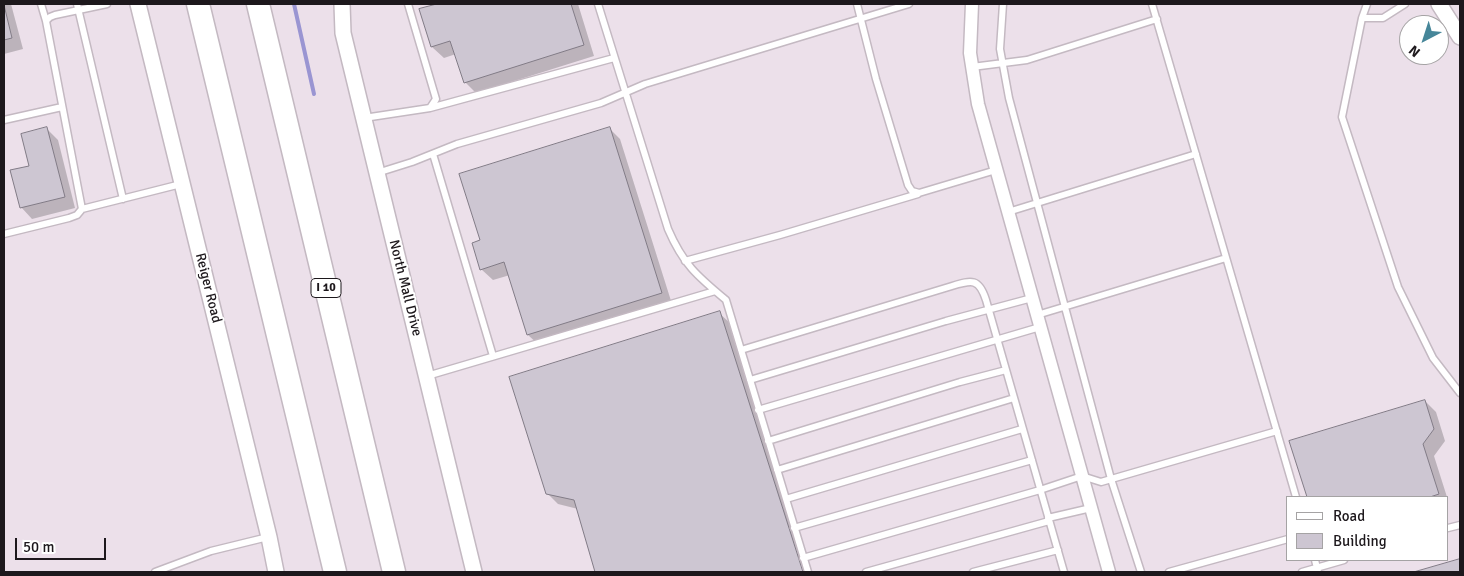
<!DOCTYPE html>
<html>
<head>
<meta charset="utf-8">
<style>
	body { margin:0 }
	#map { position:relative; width:1464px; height:576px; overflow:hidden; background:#ece0ea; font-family:Signika,sans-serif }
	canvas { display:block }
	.frame { position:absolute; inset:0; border:5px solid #1d181c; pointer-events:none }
	.legend { position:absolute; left:1286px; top:496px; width:162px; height:65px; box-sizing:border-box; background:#fff; border:1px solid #a5a3a4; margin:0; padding:6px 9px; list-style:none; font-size:15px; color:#1d181c }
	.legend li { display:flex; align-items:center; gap:10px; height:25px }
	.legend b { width:25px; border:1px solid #a5a3a4 }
	.north { position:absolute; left:1399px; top:15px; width:50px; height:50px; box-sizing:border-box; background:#fff; border:1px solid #a5a3a4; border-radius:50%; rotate:220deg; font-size:14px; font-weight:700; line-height:20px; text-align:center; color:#1d181c }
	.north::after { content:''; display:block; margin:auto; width:18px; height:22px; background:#468699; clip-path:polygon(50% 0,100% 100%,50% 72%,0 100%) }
	.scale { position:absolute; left:15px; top:538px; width:91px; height:22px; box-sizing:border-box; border:2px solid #1d181c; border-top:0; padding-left:6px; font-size:15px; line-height:18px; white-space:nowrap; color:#1d181c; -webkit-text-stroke:4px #fff; paint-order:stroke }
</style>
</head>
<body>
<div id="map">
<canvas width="1464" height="576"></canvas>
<div class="frame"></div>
<ul class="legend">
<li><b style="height:6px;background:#fff"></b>Road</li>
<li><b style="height:14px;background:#cdc6d2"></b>Building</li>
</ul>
<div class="north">N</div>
<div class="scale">50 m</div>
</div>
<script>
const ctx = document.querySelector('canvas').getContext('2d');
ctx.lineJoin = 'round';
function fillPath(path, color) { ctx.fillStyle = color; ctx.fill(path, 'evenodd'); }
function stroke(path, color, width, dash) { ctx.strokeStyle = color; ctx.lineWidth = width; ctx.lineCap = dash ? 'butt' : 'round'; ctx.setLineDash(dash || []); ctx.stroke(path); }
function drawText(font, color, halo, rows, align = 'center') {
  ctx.font = font + ' Signika,sans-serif'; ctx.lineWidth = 4; ctx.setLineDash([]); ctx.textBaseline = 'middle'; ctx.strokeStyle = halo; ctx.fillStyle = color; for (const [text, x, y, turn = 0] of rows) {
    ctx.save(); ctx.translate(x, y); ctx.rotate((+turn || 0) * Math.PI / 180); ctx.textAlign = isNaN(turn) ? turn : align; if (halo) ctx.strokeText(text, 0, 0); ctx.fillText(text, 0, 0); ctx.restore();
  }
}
fillPath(new Path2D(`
	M4,4h7l12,45 -19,5z
	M442,4h136l16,52 -118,37 -11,-11 -9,-28 -12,4 -12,-11 -11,-37z
	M609,128l11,11 52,165 -132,42 -12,-11 -18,-60 -17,5 -12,-11v-28z
	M47,129l11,11 17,68 -43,11 -11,-12z
	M719,313l12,11 79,248h-214l-18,-63 -20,-5 -11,-11z
	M1425,401l11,11 9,29 -11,15 13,41h-139l-17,-55z
	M1460,560v12h-41z`), '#0003');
stroke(new Path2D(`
	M294,4l20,90`), '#9a95d2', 4);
const building = new Path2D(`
	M437,4h134l13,41 -120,38 -14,-42 -19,6 -12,-38z
	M4,5l8,33 -8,2z
	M47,127l18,70 -45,11 -10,-38 19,-4 -8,-32z
	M610,127l52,166 -135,42 -23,-73 -24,8 -8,-27 8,-3 -21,-66z
	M720,311l83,261h-208l-21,-72 -28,-6 -37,-117z
	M1425,400l9,29 -11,15 16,50 -9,3h-123l-18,-56z
	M1460,559v13h-46z`);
fillPath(building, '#cdc6d2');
stroke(building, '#817b86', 1);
const service = new Path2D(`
	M41,4l5,17
	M77,4l46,195
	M598,4l70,225c15,35 29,47 58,71l82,272
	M857,4l19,75 32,106 4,6 7,2 77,-23
	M1003,4l-3,45 9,49 102,381 30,93
	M1152,4l144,493
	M1367,4l-5,14h21l22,-14
	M1362,18l-20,99 56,170 35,71 27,35
	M972,67l55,-7 130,-41
	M430,108l184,-50
	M364,118l66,-10 6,-9 -28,-95
	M4,120l58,-13
	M433,154l60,202
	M377,173l35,-11 45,-18 144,-41 44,-19 264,-80
	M82,209l99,-25
	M1008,212l188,-58
	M4,234l65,-16 8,-3 5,-6 -36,-188 4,-4 5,-2 52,-11
	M685,261l95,-26 138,-41
	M1037,315l189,-57
	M741,350l211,-64c20,-6 27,-8 34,14l78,272
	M427,376l288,-85
	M750,380l196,-59 86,-23
	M758,410l282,-83
	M768,441l192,-59 46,-12
	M777,470l237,-72
	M786,499l236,-70
	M1048,518l43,-10
	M794,528l238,-68
	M1448,528l12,-3
	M803,558l237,-68 42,-14 19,6 176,-51
	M1315,560l3,12
	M155,572l56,-21 57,-14
	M866,572l183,-51
	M973,572l85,-22
	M1169,572l119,-33
	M1302,572l42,-12`);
const minor = new Path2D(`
	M972,4l-2,49 8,51 131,468`);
const tertiary = new Path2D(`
	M138,4l131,533 7,35
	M342,4l1,29 131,539
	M1439,4l21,33`);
const motorway = new Path2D(`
	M198,4l137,568
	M258,4l136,568`);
stroke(service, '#c4b9c2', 9);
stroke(minor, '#c4b9c2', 15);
stroke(tertiary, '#c4b9c2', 18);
stroke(motorway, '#c4b9c2', 25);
stroke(service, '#fff', 6);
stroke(minor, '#fff', 12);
stroke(tertiary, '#fff', 15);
stroke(motorway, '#fff', 22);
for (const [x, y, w] of [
	[326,288,30]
]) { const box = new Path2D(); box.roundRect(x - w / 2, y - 9.5, w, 19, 4); ctx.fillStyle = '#fff'; ctx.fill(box); stroke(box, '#1d181c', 1); }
drawText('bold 12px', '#1d181c', null, [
	["I 10",326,288]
]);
drawText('14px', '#1d181c', '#fff', [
	["Reiger Road",208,288,76],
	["North Mall Drive",405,288,76]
]);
</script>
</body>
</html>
